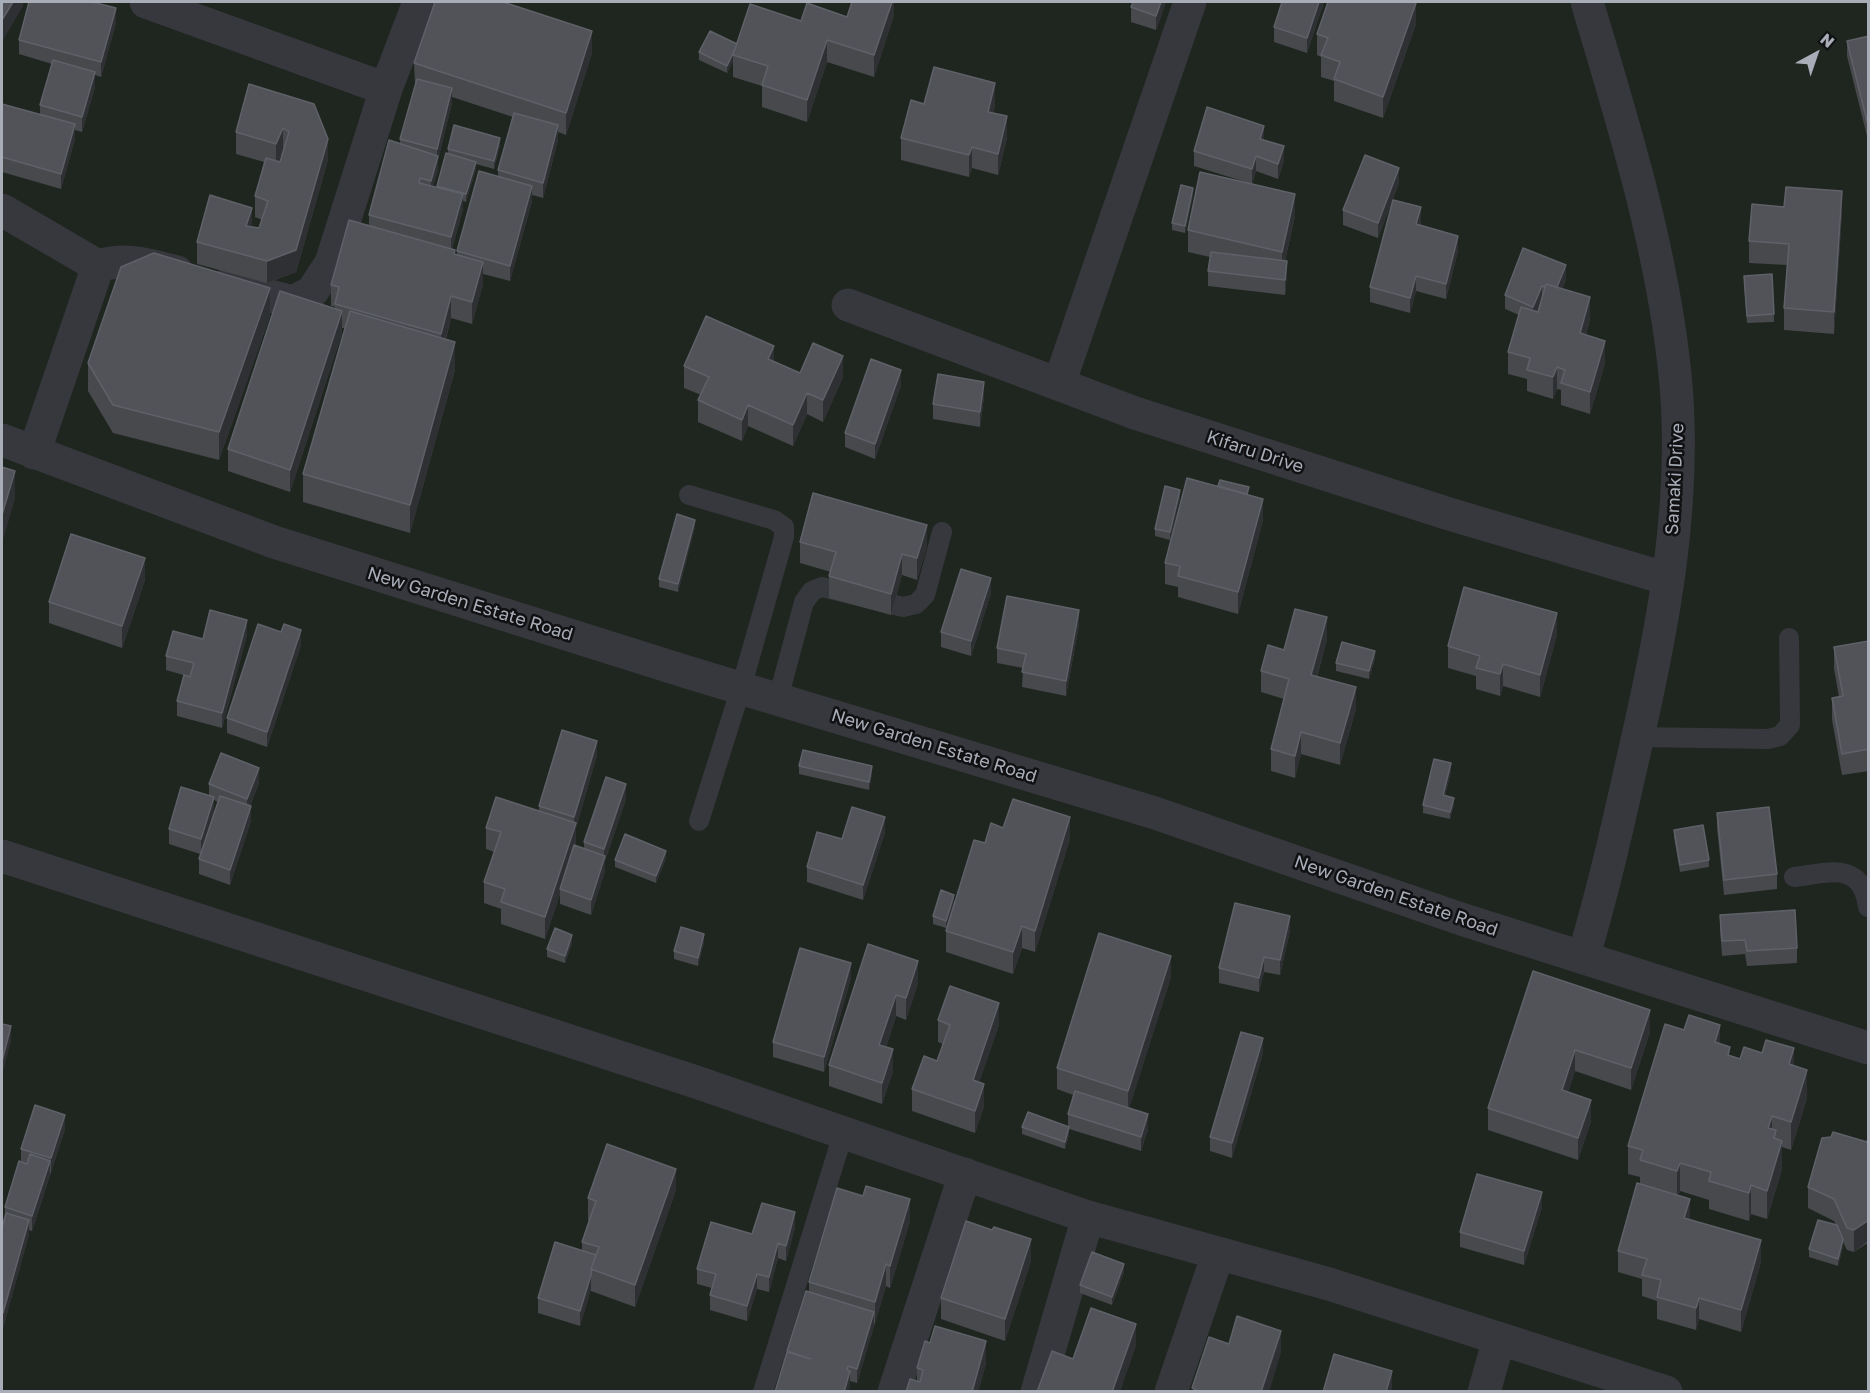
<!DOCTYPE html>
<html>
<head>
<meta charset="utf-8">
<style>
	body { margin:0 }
	#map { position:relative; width:1870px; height:1393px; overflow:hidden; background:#161618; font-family:"Golos Text",sans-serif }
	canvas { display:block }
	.frame { position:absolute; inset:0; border:3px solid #a8adb8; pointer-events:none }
	.north { position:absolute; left:1786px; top:24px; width:60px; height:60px; -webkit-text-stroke:4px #111113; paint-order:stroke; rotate:40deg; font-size:16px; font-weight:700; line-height:24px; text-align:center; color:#a8adb8 }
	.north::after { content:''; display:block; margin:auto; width:21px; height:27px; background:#a8adb8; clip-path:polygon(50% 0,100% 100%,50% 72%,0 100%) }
</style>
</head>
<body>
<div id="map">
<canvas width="1870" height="1393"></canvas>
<div class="frame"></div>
<div class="north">N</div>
</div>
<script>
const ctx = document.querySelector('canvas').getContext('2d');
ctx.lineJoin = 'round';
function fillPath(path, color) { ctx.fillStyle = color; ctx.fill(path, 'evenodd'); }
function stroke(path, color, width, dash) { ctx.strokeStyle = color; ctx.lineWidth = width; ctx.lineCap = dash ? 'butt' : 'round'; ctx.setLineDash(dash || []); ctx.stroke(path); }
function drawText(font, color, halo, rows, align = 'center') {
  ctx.font = font + ' "Golos Text",sans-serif'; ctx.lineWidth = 5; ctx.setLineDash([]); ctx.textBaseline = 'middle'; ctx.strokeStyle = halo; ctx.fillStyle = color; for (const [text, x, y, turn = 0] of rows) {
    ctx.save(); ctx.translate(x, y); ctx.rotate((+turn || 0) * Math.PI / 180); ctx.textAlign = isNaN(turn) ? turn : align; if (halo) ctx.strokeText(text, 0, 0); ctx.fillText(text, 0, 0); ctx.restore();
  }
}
fillPath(new Path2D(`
	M2,2h1866v1389h-1866z`), '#1e261f');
stroke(new Path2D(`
	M689,495l85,25 10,7v10l-43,151 -42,133
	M778,699l26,-97 8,-11 10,-4 81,20 13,-3 9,-9 17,-63
	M1638,737l130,2 12,-3 10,-11 -1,-87
	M1794,877c34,-4 68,-17 74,30
	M763,1392l81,-261`), '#37383d', 20);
stroke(new Path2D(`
	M146,2l240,87
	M2,210l96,56
	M227,285l66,17 19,-10 19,-29 55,-174 33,-87
	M848,305l287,108 311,100 222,66
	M1059,384l131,-382
	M34,453l64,-187c28,-9 52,-1 79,6
	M2,856l694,226 392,135 241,67 337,108
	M1583,958c20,-66 35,-133 50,-200 29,-125 55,-255 42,-384 -13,-126 -52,-252 -88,-372
	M894,1392l71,-218
	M1037,1392l51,-175
	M1171,1392l47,-138
	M1484,1392l15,-53`), '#37383d', 33);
stroke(new Path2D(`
	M2,440l272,102 413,130 468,141 306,106 407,129`), '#37383d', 33);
fillPath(new Path2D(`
	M894,2v13l-20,62 -47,-15 -20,60 -45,-15v-21l-29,-9v-16l-6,12 -28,-13v-8l38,-8 64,-23 46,-4z
	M1133,2h33l-10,28 -25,-8v-15z
	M1324,2l-17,51 -33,-11v-15z
	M116,23l-15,54 -6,-2v12l-13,45 -7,-2v9l-14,50 -59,-17v-68l38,11v-10l12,-41 -33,-10v-14z
	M1416,24l-33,94 -49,-17v-20l-13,-4v-20l-4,-2v-21z
	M1869,36v108l-22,-88v-15z
	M592,53l-26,82 -8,-3v8l-15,58 -11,-3v6l-22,80 -27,-7v10l-11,40 -21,-6 -5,21 9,31 -45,163 -107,-31v-28l42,-146h-3v5l-52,159 -62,-21v-22l107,-140v-2l-4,-1v-21l38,-59v-11l31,-72v-4l15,-54 -1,-22zM452,97l61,20 -15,53v6l-41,75v4l-2,-1 -3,-5 11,-40v-8l3,1 10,-33v-5l18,5 6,-24 -52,4v5l-11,33 -4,-1 5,-16v-10l14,-57z
	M249,84l79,76 -32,112 -29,11 -70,-19v-22l55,-15 7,1 3,-8 -7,-3v-21l9,-34 -28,-8v-22zM283,150h1l-4,12h-2z
	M924,104l71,1 -2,8 14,25 -9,37 -26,-7 -3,9 -68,-17v-22z
	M1264,140l20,21 -6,18 -22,-8 -4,13 -58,-18v-15z
	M1399,183l-21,55 -35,-13v-15z
	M1193,195l-8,38 -13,-3v-7z
	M1842,213l-8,121 -50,-4v-22l3,-43 -38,-2v-22z
	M1295,216l-10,45 2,15 -2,19 -77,-9v-15l2,-14 -22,-5v-22z
	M1421,222l-1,3 38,26 -12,48 -30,-8 -6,22 -40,-11v-15z
	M1566,280l-4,9 28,30 -4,16 19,28 -15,51 -29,-9v-15l-4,-1 -4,10 -26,-8v-12l-19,-5v-22l11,-37 -14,-6v-14z
	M1744,284l30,30v8l-27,1z
	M270,316l-51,144 -106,-27 -25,-42v-28z
	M774,361l26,12 43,4 -20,45 -16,-8 -14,32 -45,-20 -6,15 -44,-19v-22l3,-5 -17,-7v-22z
	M901,385l-26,74 -30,-12v-14z
	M984,397l-4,30 -47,-8v-15z
	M1248,495l15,25 -25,94 -60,-17v-10l-13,-3v-21z
	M1180,498l-10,42 -15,-4v-7z
	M695,527l-17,65 -19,-5v-8z
	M800,542l127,4 -10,34 -15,-5 -11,40 -62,-17v-22l2,-4 -31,-9z
	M145,580l-23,68 -73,-25v-21z
	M991,593l-20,63 -30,-9v-15z
	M1079,625l-13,71 -44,-9 1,-19 -26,-5v-15z
	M247,635l-25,93 -45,-12v-15l13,-24 -24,-7v-14l37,-17z
	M1557,635l-17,62 -37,-11 -3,10 -24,-7v-13l-28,-8v-22z
	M1327,639l-10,38 39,32 -16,56 -39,-11 -6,24 -24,-7v-22l13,-50 -23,-7v-21l23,-21z
	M1869,641v130l-27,4 -10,-55v-22l7,-1 -5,-28v-22z
	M301,645l-34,102 -40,-14v-15z
	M1375,658l-6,21 -33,-8v-8z
	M597,755l-21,73 -1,18 9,2v-6l42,-43 -21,62v10l-14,44 -31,-11v-10l-15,45 -44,-15v-15l-17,-6v-21l10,-30 -8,-3v-21l53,-17v-5z
	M799,766l73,8 -3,16 -70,-16z
	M1451,771l-6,25 9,9 -4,14 -27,-6v-8z
	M259,783l-9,23 1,15 -21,64 -31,-11v-15l1,-5 -31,-10v-15l40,-33v-12zM214,800l4,2 -16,47 12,-37z
	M1717,813l60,61v15l-53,6 -7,-67z
	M1003,828l67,11 -35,113 -13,-4 -9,26 -67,-22v-24l-13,-4v-8l21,-14 31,-59z
	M1674,830l35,30v7l-29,5 -6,-35z
	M885,832l-22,68 -56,-18v-15l35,-28z
	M666,858l-10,25 -41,-16v-7z
	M1720,915l77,33v15l-50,3 -2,-12 -23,2 -2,-26z
	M1290,931l-10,44 -16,-3 -5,20 -40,-9v-15z
	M704,942l-6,24 -24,-7v-8z
	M572,943l-7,20 -18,-6v-8z
	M868,944l50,39 -12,37 -10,-4 -10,31 7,24 -11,33 -53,-18v-21z
	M1533,971l117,61 -19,58 -56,-19 -7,21 23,29 -13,39 -90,-30v-22z
	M1171,977l-42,131 19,21 -7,22 -72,-22v6l-4,14 -43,-15v-7l46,-1v-12l5,-19 -16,-6v-21z
	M851,978l-27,94 -51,-15v-15z
	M938,1020l61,5 -20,57 5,24 -9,27 -63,-22v-22l25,-28 6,-17 -5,-2z
	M1720,1043l10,13 10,3 54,6 13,33 -16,52 -9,-3v22l-15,50 -16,-5 -2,7 -40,-12v-9l-29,-9 -2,4 12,25 71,42 -20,70 -42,-13 -3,11 -39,-11v-18l-15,-5v-17l-24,-7v-21l22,-67v-7l-12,-3v-28z
	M1263,1053l-31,105 -22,-7v-14z
	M65,1129l-33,102 -3,-1v4l-26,94 -1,-1v-99l3,-14v-7l16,-45v-13z
	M1869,1135v107l-15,10 -7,-2 -4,-8v5l-5,19 -29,-9v-8l27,-24 -2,-4 -26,-13v-21l59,-45z
	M676,1190l-41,117 -44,-16v-2l-11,37 -42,-13v-15l44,-48v-8l7,-21 -1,-1v-22z
	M863,1196l47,25 -20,67 -4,-2 -29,97 -7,-2 -2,11h-73l12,-41 22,-59v-10z
	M1542,1207l-18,58 -64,-18v-15z
	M795,1227l-9,34 -8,-3 -9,34 -12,-3 -10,32 -37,-11v-15l2,-7 -15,-4v-15l55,-35z
	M992,1230l39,31 -26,80 -64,-22v-21z
	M1124,1272l-12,33 -32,-12v-8z
	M986,1363l-8,29h-72l11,-11v-13z`), '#47494d');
fillPath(new Path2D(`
	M13,2h10v4l-21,36v-22z
	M892,2h2v13l-20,62v-22z
	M1161,2h5l-10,28v-14z
	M1319,2h5l-17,51v-15z
	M1416,3v21l-33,94v-21z
	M116,8v15l-15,54v-15z
	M592,31v22l-26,82v-22z
	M827,40v22l-20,60v-22z
	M738,45l-5,10v6l-6,12v-7z
	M95,72v15l-13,45v-15z
	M995,83v22l-7,28v-21z
	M452,88v15l-14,57v10l-7,25v-14l6,-22v-10z
	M1007,116v22l-9,37v-21z
	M75,124v15l-14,50v-15z
	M558,125v15l-15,58v-15z
	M1264,126v14l-4,-1z
	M283,128v22l-7,15v-21z
	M500,138v7l-6,24v-8z
	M328,139v21l-32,112 -29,11v-22z
	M1284,146v15l-6,18v-15z
	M972,147v21l-3,9v-22z
	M1256,156v15l-4,13v-15z
	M476,162v7l-10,33v-8z
	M1399,168v15l-21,55v-15z
	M532,186v15l-22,80v-15z
	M1193,188v7l-8,38v-7z
	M1842,191v22l-8,121v-22z
	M463,194v15l-12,43v-15z
	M1295,194v22l-13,57v-21z
	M1421,207v15l-5,17v-15z
	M252,208v21l-6,-3z
	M1458,236v15l-12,48v-15z
	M1287,261v15l-2,19v-15z
	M483,262v22l-11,40v-22z
	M1566,265v15l-11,26v-15z
	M1416,276v15l-6,22v-15z
	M1542,286v15l-9,20v-14z
	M270,288v28l-51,144v-28z
	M451,296v22l-10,38v-22z
	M1590,297v22l-10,36v-22z
	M342,311v22l-52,159v-22z
	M1605,341v22l-15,51v-22z
	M455,342v28l-45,163v-28z
	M774,346v21l-6,-8z
	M843,356v21l-20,45v-22z
	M1557,367v22l-4,10v-22z
	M901,370v15l-26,74v-15z
	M984,382v15l-4,30v-15z
	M807,393v21l-14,32v-21z
	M748,405v21l-6,15v-21z
	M15,471v28l-13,44v-28z
	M1180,490v8l-10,42v-8z
	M1263,499v21l-25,94v-22z
	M695,520v7l-17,65v-8z
	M927,525v21l-10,34v-22z
	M902,554v21l-11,40v-21z
	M145,558v22l-23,68v-22z
	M991,578v15l-20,63v-15z
	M1079,610v15l-13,71v-15z
	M1557,613v22l-17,62v-22z
	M1327,617v22l-16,58v-22z
	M247,620v15l-25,93v-15z
	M301,630v15l-34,102v-15z
	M1375,651v7l-6,21v-8z
	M1503,664v22l-3,10v-22z
	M1356,687v22l-16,56v-22z
	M1301,732v22l-6,24v-22z
	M597,741v14l-21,73v17l-15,45 -1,-1v5l-15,45v-22l29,-90v-10z
	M1451,763v8l-8,32v-8z
	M872,766v8l-3,16v-8z
	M259,768v15l-12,30v-14z
	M626,784v15l-21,62v10l-14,44v-15l13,-41v-10z
	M214,797v15l-13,42v-15z
	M1454,798v7l-4,14v-7z
	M251,806v15l-21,64v-15z
	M885,817v15l-22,68v-15z
	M1070,817v22l-35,113v-21z
	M666,851v7l-10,25v-7z
	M954,895v7l-8,26v-7z
	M1290,916v15l-10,44v-15z
	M1022,926v22l-9,26v-22z
	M704,934v8l-6,24v-8z
	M572,935v8l-7,20v-7z
	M1171,956v21l-43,135v-21z
	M1264,957v15l-5,20v-14z
	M918,961v22l-12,37v-22z
	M851,963v15l-27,94v-15z
	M896,995v21l-17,51v-22z
	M999,1003v22l-26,76v-21z
	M1650,1010v22l-19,58v-22z
	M1720,1025v28l-5,-11z
	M11,1026v15l-9,35v-15z
	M1263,1038v15l-31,105v-15z
	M1794,1048v28l-5,-12z
	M893,1049v22l-11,33v-21z
	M1575,1050v21l-13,40v-21z
	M1807,1070v28l-16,52v-28z
	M984,1084v22l-9,27v-22z
	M1591,1100v21l-13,39v-22z
	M1148,1114v15l-7,22v-14z
	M65,1115v14l-14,44v-15z
	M1772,1116v28l-4,-16z
	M1069,1127v8l-4,14v-7z
	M1782,1141v28l-15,50v-28z
	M50,1161v14l-18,56v-15z
	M1680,1163v28l-3,8v-28z
	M676,1169v21l-41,117v-22z
	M1751,1185v29l-2,7v-28z
	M1542,1192v15l-18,58v-14z
	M910,1199v22l-20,67v-22z
	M1690,1199v21l-6,-2z
	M795,1212v15l-9,34v-15z
	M29,1220v14l-26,94v-15z
	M1868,1220v21l-14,11v-22z
	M1031,1239v22l-26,80v-22z
	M1843,1239v8l-5,19v-7z
	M1761,1240v22l-20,70v-22z
	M778,1243v15l-9,34v-15z
	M886,1264v22l-11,37v-21z
	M1124,1264v8l-12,33v-8z
	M757,1274v15l-10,32v-15z
	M591,1275v14l-11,37v-15z
	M1699,1298v21l-3,11v-22z
	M874,1312v15l-17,56v-14z
	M1136,1324v22l-16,46h-8z
	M1281,1331v22l-12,39h-8z
	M986,1341v22l-8,29h-6z
	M848,1366v11l2,-6v15l-2,6h-4z
	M1392,1371v21h-6z`), '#2f3033');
const building = new Path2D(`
	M2,2h11l-11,18z
	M29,2h63l24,6 -15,54 -82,-22z
	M435,2h68l89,29 -26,82 -152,-50z
	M852,2h40l-18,53 -47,-15 -20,60 -45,-15 6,-19 -35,-11 17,-51 51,17 6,-18 40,14z
	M1133,2h28l-5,14 -25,-9z
	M1282,2h37l-12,36 -33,-11z
	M1328,2h84l4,1 -33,94 -49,-18 6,-17 -19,-7 7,-17 -11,-4z
	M710,31l27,13 -3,7 -7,15 -28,-14z
	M1869,36v93l-22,-88z
	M53,60l42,12 -13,45 -42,-12z
	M934,67l61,16 -7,29 19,4 -9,38 -26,-7 -3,8 -68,-17 10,-38 13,4z
	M417,79l35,9 -15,61 -37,-10z
	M249,84l65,20 14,35 -32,111 -29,11 -70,-19 13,-47 42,13 -6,18 13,2 9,-27 -13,-5 11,-38 14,4 9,-30 -6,-4 -7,16 -40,-12z
	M2,104l73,20 -14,50 -59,-17z
	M1207,107l57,19 -4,13 24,7 -6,18 -22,-8 -4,13 -58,-18z
	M514,113l44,12 -15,58 -45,-13z
	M454,125l46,13 -6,23 -46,-12z
	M389,140l49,16 -7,25 -11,-3 -1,5 44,11 -12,43 -82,-22z
	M446,153l30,9 -10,32 -29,-8z
	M1365,155l34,13 -21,55 -35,-13z
	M479,171l53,15 -22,80 -53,-15z
	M1200,172l95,22 -13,58 -94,-22z
	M1181,185l12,3 -8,38 -13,-3z
	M1786,187l56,4 -8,121 -50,-4 5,-64 -40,-3 3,-37 32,3z
	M1393,200l28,7 -5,17 42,12 -12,48 -30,-8 -6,22 -40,-11z
	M349,220l106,30 -1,4 29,8 -11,40 -21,-6 -10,38 -106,-30 4,-17 -8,-2z
	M1523,248l43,17 -9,22 -11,-3 -1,3 -3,-1 -9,21 -28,-12z
	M1211,252l76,9 -2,19 -77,-9z
	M154,253l116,35 -51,144 -106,-27 -25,-42 33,-96z
	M1772,274l2,40 -27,2 -3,-40z
	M1546,284l44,13 -10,36 25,8 -15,51 -29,-9 4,-13 -8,-3 -4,10 -26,-7 3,-12 -22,-6 13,-45 17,5z
	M280,291l62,20 -52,159 -62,-21z
	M350,311l105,31 -45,163 -107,-31z
	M706,316l68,30 -6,13 32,14 13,-30 30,13 -20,44 -16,-7 -14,32 -45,-20 -6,15 -44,-20 11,-23 -25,-11z
	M871,359l30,11 -26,74 -30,-11z
	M938,374l46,8 -4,30 -47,-8z
	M2,467l13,4 -13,44z
	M1187,478l76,21 -25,93 -60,-16 2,-10 -15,-3z
	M1220,480l29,7 -2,7 -29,-8z
	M1165,486l15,4 -10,42 -15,-3z
	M813,493l114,32 -10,33 -15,-4 -11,40 -62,-18 7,-24 -36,-10z
	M677,514l18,6 -17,64 -19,-5z
	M71,534l74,24 -23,68 -73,-24z
	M961,569l30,9 -20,63 -30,-9z
	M1464,587l93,26 -17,62 -37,-11 -3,10 -24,-6 4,-12 -32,-10z
	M1007,596l72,14 -13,71 -44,-9 4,-18 -29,-6z
	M1295,609l32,8 -16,58 45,12 -16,56 -39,-11 -6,24 -24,-7 18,-70 -28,-8 7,-26 16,5z
	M210,610l37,10 -25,93 -45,-12 7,-26 6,2 4,-14 -28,-7 7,-25 30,8z
	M258,624l23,8 3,-8 17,6 -34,102 -40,-14z
	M1869,641v108l-27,5 -10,-56 11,-2 -9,-49z
	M1342,642l33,9 -6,20 -33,-8z
	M562,730l35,11 -23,76 -35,-11z
	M803,750l69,16 -3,16 -70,-16z
	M221,753l38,15 -12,31 -38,-15z
	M1434,759l17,4 -8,32 11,3 -4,14 -27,-7z
	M606,777l20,7 -22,65 -20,-7z
	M181,787l33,10 -13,42 -32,-10z
	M220,796l31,10 -21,64 -31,-11z
	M496,797l80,26 -31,94 -44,-15 4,-13 -21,-7 17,-50 -15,-4z
	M1013,799l57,18 -35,114 -13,-5 -9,26 -67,-21 28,-91 11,3 6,-20 12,5z
	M852,807l33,10 -22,68 -56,-18 10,-35 25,7z
	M1769,807l8,67 -53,6 -7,-67z
	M1703,825l6,35 -29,5 -6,-35z
	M625,834l41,17 -10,25 -41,-16z
	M574,845l31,11 -14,44 -31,-11z
	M941,890l13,5 -8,26 -13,-5z
	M1235,903l55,13 -10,44 -16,-3 -5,21 -40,-10z
	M1795,910l2,38 -50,3 -2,-11 -23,1 -2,-26z
	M681,927l23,7 -6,24 -24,-7z
	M555,928l17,7 -7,21 -18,-7z
	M1099,933l72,23 -43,135 -71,-23z
	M868,944l50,17 -12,37 -10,-3 -17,50 14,4 -11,34 -53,-18z
	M800,948l51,15 -27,94 -51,-15z
	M1533,971l117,39 -19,58 -56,-18 -13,40 29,10 -13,38 -90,-30z
	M950,986l49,17 -26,77 11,4 -9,27 -63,-22 12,-33 13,5 13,-36 -12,-5z
	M1689,1015l31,10 -5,17 15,5 -2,8 12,4 4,-12 18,6 4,-13 28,8 -5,16 18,6 -16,52 -19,-6 -4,12 8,2 -2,8 8,3 -15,50 -16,-6 -2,8 -40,-12 2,-9 -31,-9 -3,8 -37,-11 3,-10 -15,-4 37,-122 19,6z
	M2,1024l9,2 -9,35z
	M1241,1032l22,6 -31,105 -22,-6z
	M1075,1091l73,23 -7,23 -73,-23z
	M35,1105l30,10 -14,43 -30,-9z
	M1028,1112l41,15 -4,15 -43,-15z
	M1833,1132l34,10 2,-7v85l-15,10 -7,-2 -13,-29 -26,-12 14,-49 9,-1z
	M607,1144l69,25 -41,116 -44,-16 8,-22 -17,-5 14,-41 -8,-3z
	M30,1154l20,7 -18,55 -27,-9 14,-46 8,3z
	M1477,1174l65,18 -18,59 -64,-19z
	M1637,1183l53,16 -6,19 77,22 -20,70 -42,-12 -3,10 -39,-11 4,-17 -19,-5 5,-16 -29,-8z
	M866,1186l44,13 -20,67 -4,-2 -11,38 -66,-20 28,-94 26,8z
	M762,1203l33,9 -9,34 -8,-3 -9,34 -12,-3 -10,32 -37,-11 6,-21 -19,-5 14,-47 41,12z
	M6,1213l23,7 -26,93 -1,-1v-84z
	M1818,1220l19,5 6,14 -5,20 -29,-10z
	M966,1221l26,9 2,-3 37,12 -26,80 -64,-21z
	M555,1242l41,13 -5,14v6l-11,36 -42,-13z
	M1092,1252l32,12 -12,33 -32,-12z
	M806,1291l68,21 -17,57 -9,-3 -1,4 3,1 -6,21h-69l12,-40 24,7 -24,-8z
	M1091,1308l45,16 -24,68h-75l15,-41 21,8z
	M1237,1316l44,15 -20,61h-63v-1l-6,-3 17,-51 20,7z
	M935,1326l51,15 -14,51h-66l4,-13 10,3 3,-12 -6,-2 8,-27 5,2z
	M1334,1354l58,17 -6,21h-63z`);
fillPath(building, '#525359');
stroke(building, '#5f6168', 1.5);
drawText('18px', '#a8adb8', '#111113', [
	["Kifaru Drive",1255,452,18],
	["Samaki Drive",1675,479,-87],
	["New Garden Estate Road",470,604,17],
	["New Garden Estate Road",934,746,17],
	["New Garden Estate Road",1396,896,19]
]);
</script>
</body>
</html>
